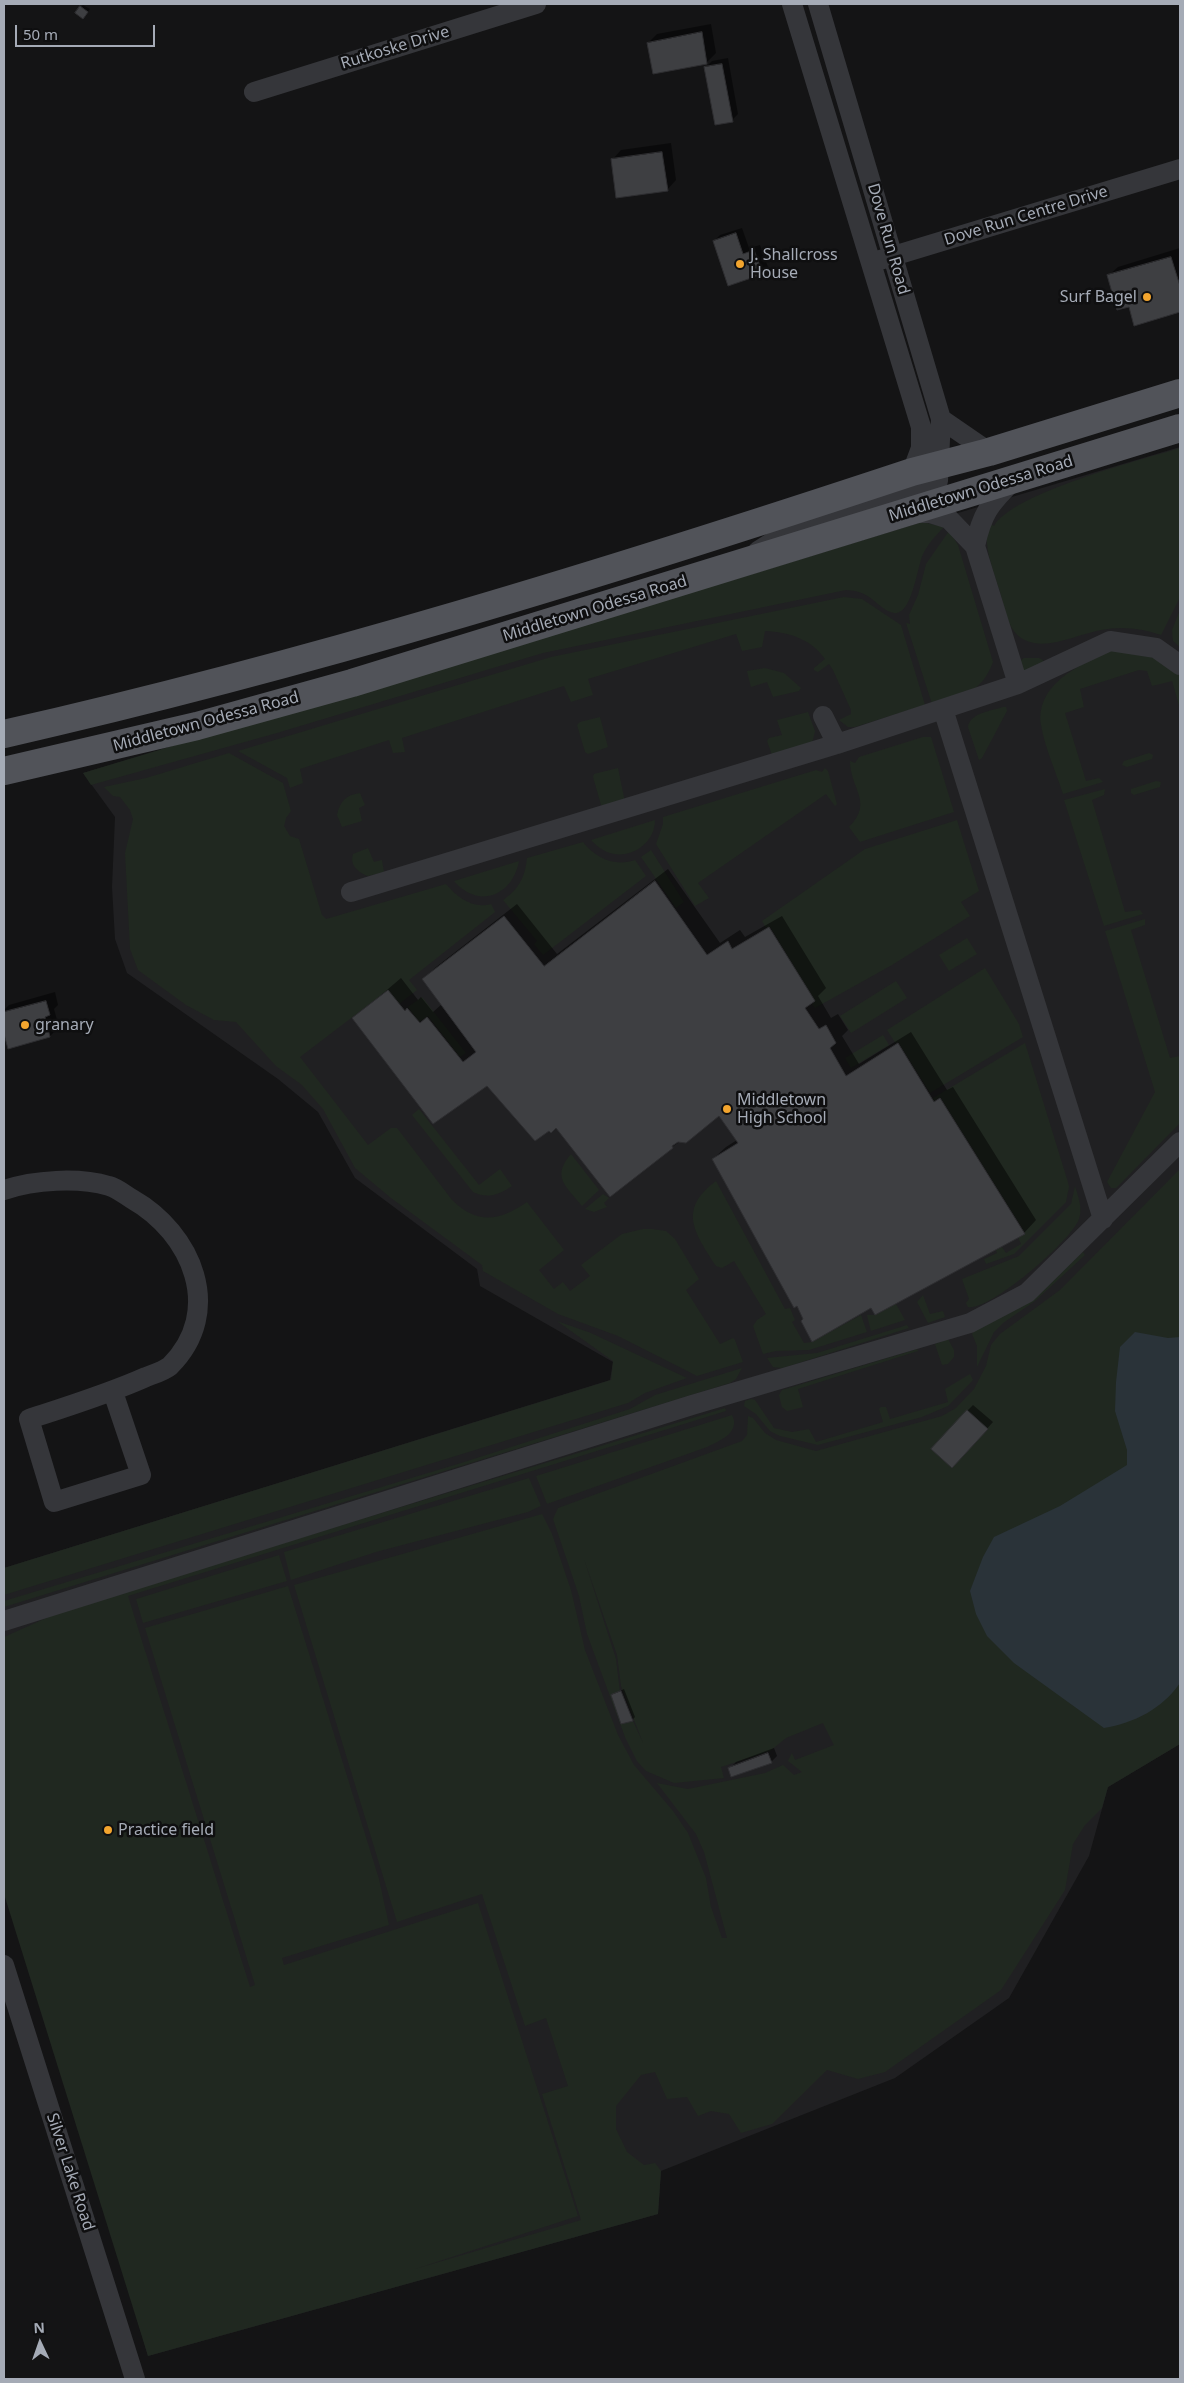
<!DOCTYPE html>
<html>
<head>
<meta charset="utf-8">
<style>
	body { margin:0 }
	#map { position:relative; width:1184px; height:2383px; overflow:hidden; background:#141415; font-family:"Noto Sans",sans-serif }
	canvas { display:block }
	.frame { position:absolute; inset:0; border:5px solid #a5abb6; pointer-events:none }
	.north { position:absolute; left:15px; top:2318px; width:50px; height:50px; -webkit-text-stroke:4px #0f0f10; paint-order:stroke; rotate:357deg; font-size:14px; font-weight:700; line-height:20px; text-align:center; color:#a5abb6 }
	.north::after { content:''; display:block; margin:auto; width:18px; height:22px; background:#a5abb6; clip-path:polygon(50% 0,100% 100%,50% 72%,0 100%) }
	.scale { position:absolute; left:15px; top:25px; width:140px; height:22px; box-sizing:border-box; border:2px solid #a5abb6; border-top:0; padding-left:6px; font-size:15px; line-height:18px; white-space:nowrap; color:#a5abb6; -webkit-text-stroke:4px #0f0f10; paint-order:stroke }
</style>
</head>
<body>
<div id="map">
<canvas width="1184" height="2383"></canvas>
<div class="frame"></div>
<div class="north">N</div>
<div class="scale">50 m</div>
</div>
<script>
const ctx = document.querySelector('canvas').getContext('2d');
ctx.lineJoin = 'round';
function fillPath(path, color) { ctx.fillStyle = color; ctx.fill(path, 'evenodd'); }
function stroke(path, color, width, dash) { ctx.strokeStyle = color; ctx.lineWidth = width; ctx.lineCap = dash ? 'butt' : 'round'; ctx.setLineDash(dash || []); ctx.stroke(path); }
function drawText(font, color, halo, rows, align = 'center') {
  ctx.font = font + ' "Noto Sans",sans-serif'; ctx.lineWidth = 5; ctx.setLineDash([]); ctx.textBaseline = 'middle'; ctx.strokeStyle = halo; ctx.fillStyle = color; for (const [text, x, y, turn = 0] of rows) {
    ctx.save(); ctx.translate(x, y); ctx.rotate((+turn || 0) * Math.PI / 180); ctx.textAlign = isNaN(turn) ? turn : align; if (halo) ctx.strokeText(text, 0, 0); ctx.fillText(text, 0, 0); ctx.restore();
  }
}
fillPath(new Path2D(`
	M1180,447v1297l-72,43 -19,69 -80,142 -114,80 -234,93 -3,43 -510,142 -144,-483v-305l606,-188 3,-18 -133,-76 -3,-17 -122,-91 -37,-66 -40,-33 -151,-106 -12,-34 -3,-52 3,-70 -32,-44z`), '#202022');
fillPath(new Path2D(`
	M1180,448v149l-19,38c-20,-7 -40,-9 -60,-5 -23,4 -56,22 -78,9 -16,-9 -18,-31 -23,-47 -7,-23 -17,-45 -12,-70l6,4c19,-33 146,-66 186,-78z
	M922,522l22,5c-8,8 -16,17 -21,27 -6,13 -11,62 -29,59 -18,-4 -20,-22 -48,-23l-303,63 -266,80 -186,52 -8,-12 581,-176 69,-17z
	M949,531l9,14 35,117c-12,32 -30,33 -61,42l-26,-81 4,1 -1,-9 9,-20 8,-31z
	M844,597l18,2 39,26 24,80 -70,22h-7l-9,-7 12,-6v-4l-18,-40 -4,-6 -11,8 -4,-2v-2l11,-9c-14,-20 -36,-27 -60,-28l-3,16 -20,4 -6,-17 -148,45 5,16 -22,7 -7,-16 -162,52 3,14 -12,1 -4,-13 -89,29 3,14 -13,5 -3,-10 -49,-27 313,-94z
	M1180,610v37l-7,-6 -1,-11z
	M1116,649c27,4 44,7 64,27v33l-8,-28 -20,5 -5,-15 -8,-1 -59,19 4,18 -19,6 21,68 13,-3 4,4 -40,12c-7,-22 -18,-46 -22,-69 -6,-43 44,-63 75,-76z
	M1024,658h15l5,3 -19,15 -5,-15z
	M765,668l19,5 17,15 -2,3 -26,6 -6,-15 -16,5 -4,-16z
	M1003,707h3l1,4 -25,47 -3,2 -11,-33c2,-14 23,-16 35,-20z
	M808,712l7,19 -3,12 -40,12 -5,-14 2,-3 13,-3 -5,-15z
	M600,717l8,30 -20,7 -3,-2 -8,-27 3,-3z
	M923,737h8l1,3 22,72 -94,30 -11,-15c25,-25 1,-38 1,-66l5,2 4,-6z
	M229,753l54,30 8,28 -5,7 -2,8 6,10 9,3 23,76 4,4 120,-35c11,13 26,25 45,20l4,8 -86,68 8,10 -18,14 -11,-14 -88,67 68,88 23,-17h6l55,72c26,25 47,21 75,2l37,48 -25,20 15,19 9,-7 7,9 20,-15 -9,-11 41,-31 21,-5h9l14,2 9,8 24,40 -13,11 34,54 13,-6 2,2 8,22 -46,14 -79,-40 -60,-22 -75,-43 -1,-6 -91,-67 -36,-30 -32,-59 -21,-24 -26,-19 -40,-44 -22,-2 -28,-15 -48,-35 -8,-21 -5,-96 8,-34 -3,-9 -10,-13 -7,-1 -9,-9 42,-9z
	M1149,753l4,2 -1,4 -25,8 -5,-2 2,-4z
	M618,768l7,34 -21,4 -3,-1 -8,-28 1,-3z
	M825,768l3,3 9,33 -2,2 -9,-12 -128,89 11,15 -14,8 -39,-62 7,-20v-7l153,-47 6,2z
	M1156,781l5,1 -1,5 -26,8 -3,-2v-4z
	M1105,789l-1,6 -12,5 33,112 15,-2 3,4 -39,12 -40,-126z
	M360,793l5,12 -6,3 3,13 -20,6 -5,-12c3,-14 9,-20 23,-22z
	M655,820c0,24 -26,41 -48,32 -7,-3 -12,-8 -16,-12z
	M957,820l22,71 -18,11 9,14 -78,49 -77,43 -3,-4 3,-3 -45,-74 -4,1 -4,-7 103,-72z
	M583,842c12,16 32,25 52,18l11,16 -103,79 -9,-11 3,-3 -34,-41c16,-11 22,-23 24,-42z
	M368,848l6,14 8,-2 2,12 -16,4c-9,-3 -19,-11 -15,-22z
	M651,850l33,52 -8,6 -35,-51z
	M519,861c-6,34 -40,49 -65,20z
	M1145,919v6l-14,5 39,128 10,-2v67l-56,57 -8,8h-5l-4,-6 48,-90 -50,-161z
	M967,938l10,16 -28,17 -10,-16z
	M985,968l34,56 4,13 -93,56 -32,-51 -2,2 -9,-14z
	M896,981l11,17 -56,35 -11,-17z
	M422,997l44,56 -6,4 -32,-41 -9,6 -11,-15z
	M883,1035l6,10 -38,23 -6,-10z
	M1025,1043l42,136 2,8 -3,15 -52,52 -28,10 -2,-5 13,-6 -1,-3 6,-3 4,6 15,-9 -3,-7 7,-4 -85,-136 -6,4 -1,-3z
	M419,1109l60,76 21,-16 12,17c-13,9 -25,13 -39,6l-61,-77z
	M571,1154l28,36 -17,16c-16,-20 -31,-29 -11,-52z
	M1180,1169v575l-72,43 -6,21 -17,17 -12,19 -8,46 -64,100 -116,82 -27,7 -31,-9 -55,54 -31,9 -12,-19 -18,-3 -13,5 -11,-19 -20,2 -12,-27 -14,3 -25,31v23l11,23 17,13 11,-2 6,8 -3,43 -510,142 -144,-462v-257l49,-22 93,-30 579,-177 1,3 -598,185 122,391 5,-2 -110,-357 143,-42 91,293 10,46 -107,33 2,7 194,-62 100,313 -163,53 166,-49 -39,-126 26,-8 -22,-68 -21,8 -43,-132 -85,28 -103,-337 248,-71 10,20 19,56 14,60 33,85 16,30 39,46 15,22 18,45 5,29 11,31h5l-23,-86 -8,-18 -39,-51 31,6 77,-16 18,-8 11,10 8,-3 -14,-11 4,-8 3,7 39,-15 -11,-22 -37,15 -16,13 -49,16 3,11 -50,5 -28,-12 -9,-10 -12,-24 -38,-103 -8,-38 -26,-77 5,-11 184,-67 5,-6 1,-19 5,2 12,15 11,7 40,11 126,-35 14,-8 18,-19 12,-23 5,-21 9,-11 60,-44zM584,1559l33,96 4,31 22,57 -10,-22 -12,3 -10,-29 9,-3 -4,-33z
	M716,1181l69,128 5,-1 5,12 -3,2 12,21 8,-1 49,-27 6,17 -58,18 -33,1 -13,3 -10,-28 4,-6 9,-6 -32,-53 -12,7 -6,-2c-21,-33 -39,-56 0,-85z
	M1075,1186c3,10 8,22 4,33 -7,21 -90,93 -111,88l-2,-4 3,-4 -7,-20 57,-23 52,-52z
	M603,1194l6,4 -5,5 3,4 -13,5 -9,-3z
	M1083,1252l2,3 -50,46 -32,22 -9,9 -17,35v-21l-5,-12 2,-4 50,-25z
	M923,1295l7,19 13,-3 2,6 -17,6 -11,-21z
	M896,1304l9,16 -34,11 -4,-16h8z
	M557,1321l34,12 96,45 -42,15 -17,10 -624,192v-27l607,-188 2,-19z
	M907,1325l2,3 -126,40 -10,-1 -6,-9 50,-5z
	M948,1339l6,11v7l-6,7 -6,1 -7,-21z
	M917,1349l1,2 -120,38 5,18 -16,4 -5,-4 -3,-12 3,-5z
	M742,1368l-6,11 -6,4 -726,224v-6l457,-138 169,-54 25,-14z
	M970,1374l3,6 -25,26 -26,11 -104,28 -38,-9 -10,-5 -14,-17 -12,-8 1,-5 6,-2 4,1 19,28 18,4 17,-3 7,13 67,-20 -4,-13 2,-2h5l4,12 58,-17 -3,-13z
	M732,1415c9,17 -12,26 -25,32l-160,57 -11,-28z
	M529,1478l12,28 -13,6 -152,40 -85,28 -7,-28z
	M279,1555l8,26 -144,42 -7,-24z`), '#202820');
fillPath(new Path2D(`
	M1135,1332l33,6 12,-1v346c-18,26 -46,40 -76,45l-90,-65 -27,-27 -11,-22 -6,-23 13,-34 11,-20 66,-31 67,-41v-15l-12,-39 1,-29 4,-35z`), '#2a3339');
fillPath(new Path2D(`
	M83,5l7,4 -4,5 -5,-7z
	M711,24l5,29 -9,9 -53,10 -6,-29 9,-9z
	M728,58l10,56 -6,6 -26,-53 6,-6z
	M671,143l5,37 -9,10 -55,-30 9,-10z
	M742,228l7,20 11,-3 8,22 -6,6 -48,-32 6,-6z
	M1180,248v63l-45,13 -6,-19 -21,-29 10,-9z
	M668,869l52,74 20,-13 5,7 37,-21 44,72 -8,8 13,22 7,-4 10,16 -6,6 17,28 52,-32 36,58 6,-3 83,133 -12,13 -152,73 -68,13 -91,-160 13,-12 11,-7 -17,-26 -48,33 -116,-21 -69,-42 -133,-66 47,-40 17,22 3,-3 12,15 9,-8 -19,-24 13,-13 81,-63 40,50z
	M55,992l3,13 -4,4 5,18 -9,9 -41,11 -5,-18v-19l5,-5z
	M973,1405l20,17 -35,39 9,-50z
	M624,1689l11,28 -3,3 -20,-25z
	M774,1748l3,8 -6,6 -41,6 6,-6z`), '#0007');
const building = new Path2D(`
	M80,6l8,6 -5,7 -8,-6z
	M702,32l5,32 -54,10 -6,-31z
	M722,64l11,58 -18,3 -11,-58z
	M662,152l6,39 -52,7 -5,-39z
	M736,233l7,21 11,-4 9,24 -35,12 -15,-45z
	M1171,257l9,29v26l-46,14 -5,-19 -12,3 -10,-35z
	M655,881l52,74 21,-14 4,8 37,-22 46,74 -10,7 14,21 7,-4 10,18 -6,5 16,28 52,-33 36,59 6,-4 85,136 -150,81 -4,-7 -59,34 -11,-21 2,-2 -6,-13 -3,2 -82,-149 26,-16 -19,-27 -33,27 -8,-1 -6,4 1,2 -63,49 -54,-69 -5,5 -2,-2 -14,10 -48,-55 -54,38 -81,-106 36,-28 17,21 2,-3 13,15 7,-6 36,45 13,-10 -54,-73 82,-63 40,50z
	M46,1001l4,14 -5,2 5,20 -42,12 -4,-15v-22z
	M967,1410l21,19 -36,39 -21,-19z
	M621,1691l12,30 -12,3 -10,-29z
	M768,1753l4,10 -41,14 -3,-9z`);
fillPath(building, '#3e3f42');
stroke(building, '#2e2e31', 1);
stroke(new Path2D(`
	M792,4l129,423v21l-9,24
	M818,4l123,415 48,33
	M254,92l282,-88
	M880,260l300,-91
	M913,513h17l19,6 26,27 43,138
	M975,546c7,-32 14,-42 38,-65
	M758,551l27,-17 145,-45 8,-8 3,-62
	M943,709l160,510
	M823,716l14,28
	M351,892l486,-148 181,-60 92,-43 46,7 24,17
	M4,1190c30,-10 74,-13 105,-4 8,2 16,9 23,13 60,34 93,112 38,167 -6,5 -16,8 -24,11 -38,17 -77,29 -117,42l25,83 87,-27 -28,-83
	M4,1621l688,-216 278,-82 57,-30 153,-151
	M4,1965l131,414`), '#35363a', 20);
stroke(new Path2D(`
	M4,734c308,-70 609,-163 908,-262l77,-20 191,-59
	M4,771l193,-45 155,-43 828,-255`), '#515359', 28);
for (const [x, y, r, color] of [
	[740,264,5,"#f3a52e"],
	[1147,297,5,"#f3a52e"],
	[25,1025,5,"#f3a52e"],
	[727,1109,5,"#f3a52e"],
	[108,1830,5,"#f3a52e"]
]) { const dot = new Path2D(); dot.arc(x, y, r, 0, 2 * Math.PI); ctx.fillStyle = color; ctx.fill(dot); stroke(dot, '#0f0f10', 2); }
drawText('16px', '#a5abb6', '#0f0f10', [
	["Rutkoske Drive",395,48,-17],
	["Dove Run Centre Drive",1026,216,-17],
	["Dove Run Road",888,239,74],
	["Middletown Odessa Road",981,489,-17],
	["Middletown Odessa Road",595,609,-17],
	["Middletown Odessa Road",206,722,-15],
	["Silver Lake Road",70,2172,72]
]);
drawText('16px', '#a5abb6', '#0f0f10', [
	["J. Shallcross",750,255],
	["House",750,273],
	["Surf Bagel",1137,297,"right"],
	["granary",35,1025],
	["Middletown",737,1100],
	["High School",737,1118],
	["Practice field",118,1830]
], 'left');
</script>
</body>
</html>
